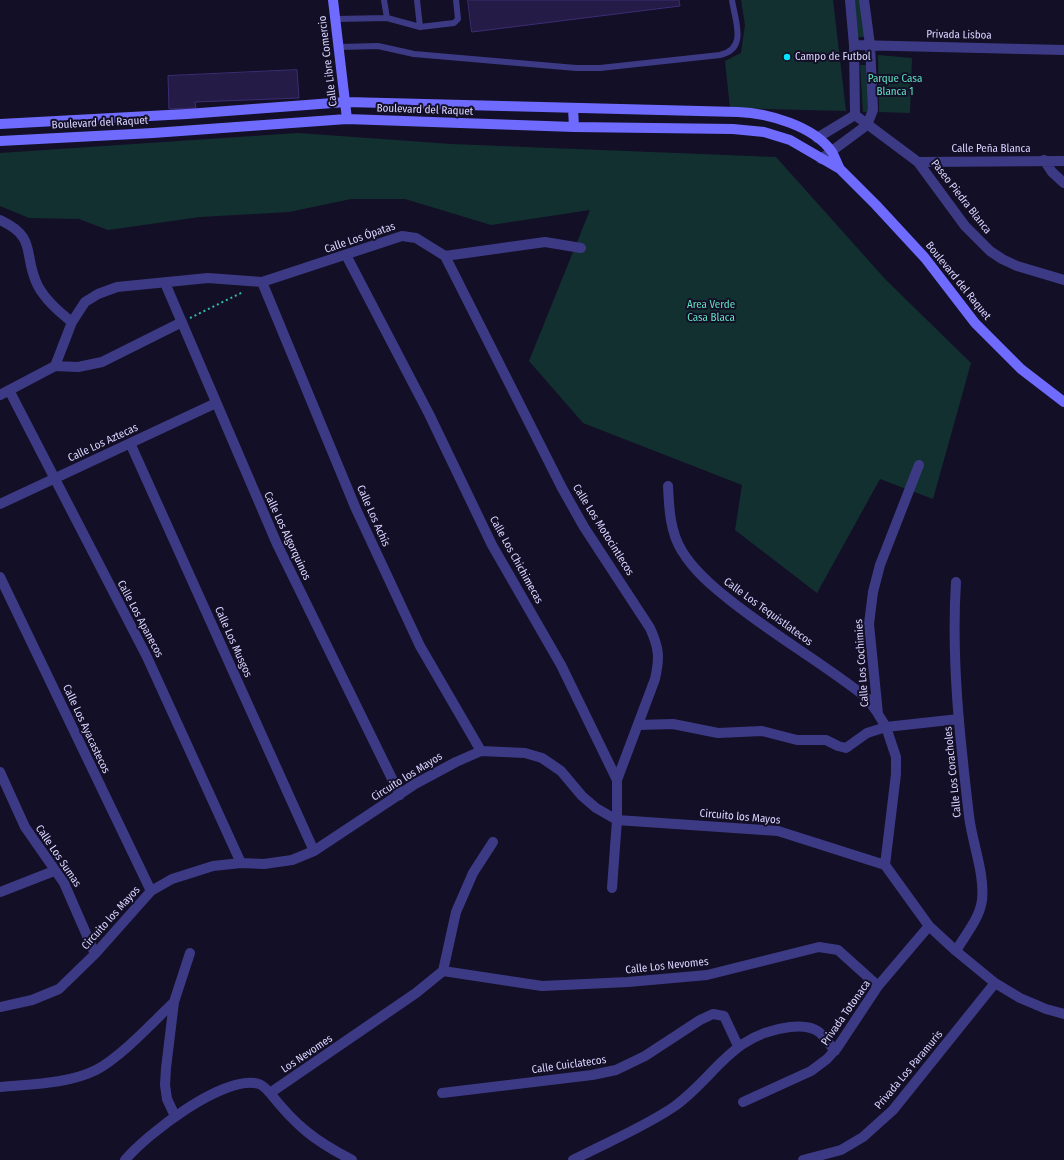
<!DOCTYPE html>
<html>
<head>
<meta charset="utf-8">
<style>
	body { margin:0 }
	canvas { display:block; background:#130f26 }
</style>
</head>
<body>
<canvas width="1064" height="1160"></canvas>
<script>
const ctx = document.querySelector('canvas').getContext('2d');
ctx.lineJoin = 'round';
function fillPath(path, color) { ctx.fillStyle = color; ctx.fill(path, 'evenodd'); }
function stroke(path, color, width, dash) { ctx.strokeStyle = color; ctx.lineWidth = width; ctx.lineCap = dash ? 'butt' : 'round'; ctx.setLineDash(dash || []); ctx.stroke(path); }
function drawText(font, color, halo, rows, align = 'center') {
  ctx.font = font + ' "Fira Sans Condensed",sans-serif'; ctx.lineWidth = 4; ctx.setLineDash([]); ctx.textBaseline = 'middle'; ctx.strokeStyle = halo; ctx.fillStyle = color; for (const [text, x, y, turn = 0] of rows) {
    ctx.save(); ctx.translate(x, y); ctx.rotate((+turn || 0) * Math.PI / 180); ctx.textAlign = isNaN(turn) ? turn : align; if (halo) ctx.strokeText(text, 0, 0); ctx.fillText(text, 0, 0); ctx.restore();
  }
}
fillPath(new Path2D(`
	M741,0h92l13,111 -116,-3 -5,-47 16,-8 4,-28z
	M853,0h8l4,37h-9z
	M878,55l34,3 -2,55 -31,-1z
	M860,65h9l3,47h-9z
	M298,133l153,11 325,13 110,123 85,83 -38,136 -53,-20 -63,114 -82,-63 7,-45 -159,-62 -54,-62 61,-151 -99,15 -86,-26h-54l-62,13 -89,5 -92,13 -29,-11 -50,-1 -29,-12v-53z`), '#12302f');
const building = new Path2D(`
	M468,0h211l1,6 -208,26z
	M297,70l2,28 -104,4 1,6 -27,1 -1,-33z`);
fillPath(building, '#241b47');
stroke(building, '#3b2d73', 1);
stroke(new Path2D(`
	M190,318l53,-26`), '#2fb8b0', 2, [2, 3]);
stroke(new Path2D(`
	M384,0l3,18
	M417,0l3,27
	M336,19l51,-1 33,9 34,-4 4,-4 -2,-19
	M339,47l39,-1 36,8 162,14h24l120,-13c28,-6 15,-34 12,-55`), '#3d3a85', 6);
stroke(new Path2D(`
	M850,0l4,45 1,70
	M864,0l6,45 3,65 -6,15
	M854,45l210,5
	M855,115l63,47 47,64 25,25 12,8 15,7 47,14
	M817,138l38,-23
	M821,159l46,-34
	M1044,160l8,12 12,11
	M918,162l146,-1
	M0,220c39,18 22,35 38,66 8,15 21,26 34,36
	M346,255l83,159 63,131 69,120 56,115v40l-5,68
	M445,256l117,232 22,39 66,101c9,20 10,29 5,51l-38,101
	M262,282l94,227 64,137 61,105
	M165,283l112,261 123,251
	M55,366l17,-44 13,-20 13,-8 19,-7 91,-9 54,4 140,-46 14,2 29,18 100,-14 36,6
	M9,390l138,267 94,206
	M0,395l55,-29 23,1 24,-5 80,-40
	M130,443l184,408
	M668,486c1,22 2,46 14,65 12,20 31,36 49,50 44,35 93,63 136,97l10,14
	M0,504l216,-101
	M0,577l151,314
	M956,582c-5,78 4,157 13,234 3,26 16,58 13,84 -2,18 -17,35 -26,51
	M638,725l35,-1 45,9 44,-2 35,9h29l12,6 8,2 21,-15 19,-6 73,-8
	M0,772l25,55 39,56 31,71
	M885,865l11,-91v-17l-10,-30 -8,-13 -9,-90 4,-32 7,-27 39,-100
	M0,892l54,-21
	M443,971l99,15 86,-4 79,-7 112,-28 19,3 40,36
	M443,971l13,-59 17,-39 20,-31
	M0,1007l32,-7 27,-11 36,-35 56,-63 21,-12 41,-13 28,-3 23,1 28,-4 22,-9 101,-67 41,-22 25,-11 44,2 17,5 19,13 21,25 14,12 21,12 161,11 107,34 44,61 27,25 39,32 25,15 26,11 18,5
	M0,1087c31,-3 68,-3 96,-17 25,-13 57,-48 78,-68
	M270,1093c26,33 45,48 82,67
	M442,1093l150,-18 24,-5 29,-14 55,-36 13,-6 11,2 14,30
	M743,1102l68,-31 16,-12 10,-11 41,-62 51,-60
	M175,1116l-8,-17 -2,-14 1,-17 8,-66 16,-49
	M125,1160c22,-26 99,-86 134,-76 4,1 8,6 11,9l146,-100 27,-22
	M573,1160c34,-18 70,-32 102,-54 41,-30 56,-72 115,-79 9,-1 21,-1 29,5 6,5 11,13 16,19
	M803,1160l38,-10 22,-13 30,-27 102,-127`), '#3d3a85', 10);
stroke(new Path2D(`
	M333,0l14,119
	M573,108l1,19
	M0,124l187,-10 159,-12 392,10c30,1 76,14 94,40 3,5 5,12 8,17
	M0,141l153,-8 194,-14 227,8 159,2 31,3 26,8 50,29 36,36 49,53 50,65 46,46 43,33`), '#6f6bff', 10);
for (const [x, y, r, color] of [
	[787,57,4,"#00e5ff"]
]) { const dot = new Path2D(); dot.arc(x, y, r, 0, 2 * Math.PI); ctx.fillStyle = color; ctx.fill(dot); stroke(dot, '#130f26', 1.5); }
drawText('11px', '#d9d4ff', '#130f26', [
	["Privada Lisboa",959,35,1],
	["Calle Libre Comercio",328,61,-97],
	["Boulevard del Raquet",425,110,2],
	["Boulevard del Raquet",100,123,-3],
	["Calle Peña Blanca",991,149],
	["Paseo Piedra Blanca",961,197,52],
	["Calle Los Ópatas",360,238,-19],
	["Boulevard del Raquet",958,281,51],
	["Calle Los Aztecas",103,443,-25],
	["Calle Los Achís",373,516,66],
	["Calle Los Motocintlecos",603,530,58],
	["Calle Los Algorquinos",287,536,65],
	["Calle Los Chichimecas",516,560,61],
	["Calle Los Tequistlatecos",768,612,36],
	["Calle Los Apanecos",140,619,62],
	["Calle Los Musgos",233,642,66],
	["Calle Los Cochimies",862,663,-94],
	["Calle Los Ayacastecos",86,729,65],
	["Calle Los Coracholes",953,772,-96],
	["Circuito los Mayos",407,777,-32],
	["Circuito los Mayos",740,817,5],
	["Calle Los Sumas",58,856,56],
	["Circuito los Mayos",111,918,-48],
	["Calle Los Nevomes",667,966,-6],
	["Privada Totonaca",846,1013,-55],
	["Los Nevomes",307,1054,-34],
	["Calle Cuiclatecos",569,1065,-8],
	["Privada Los Paramuris",909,1070,-50]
]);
drawText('11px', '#d9d4ff', '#130f26', [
	["Campo de Futbol",795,57]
], 'left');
drawText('11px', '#5fe0c0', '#130f26', [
	["Parque Casa",895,79],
	["Blanca 1",895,92],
	["Area Verde",711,305],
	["Casa Blaca",711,318]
]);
</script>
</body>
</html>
